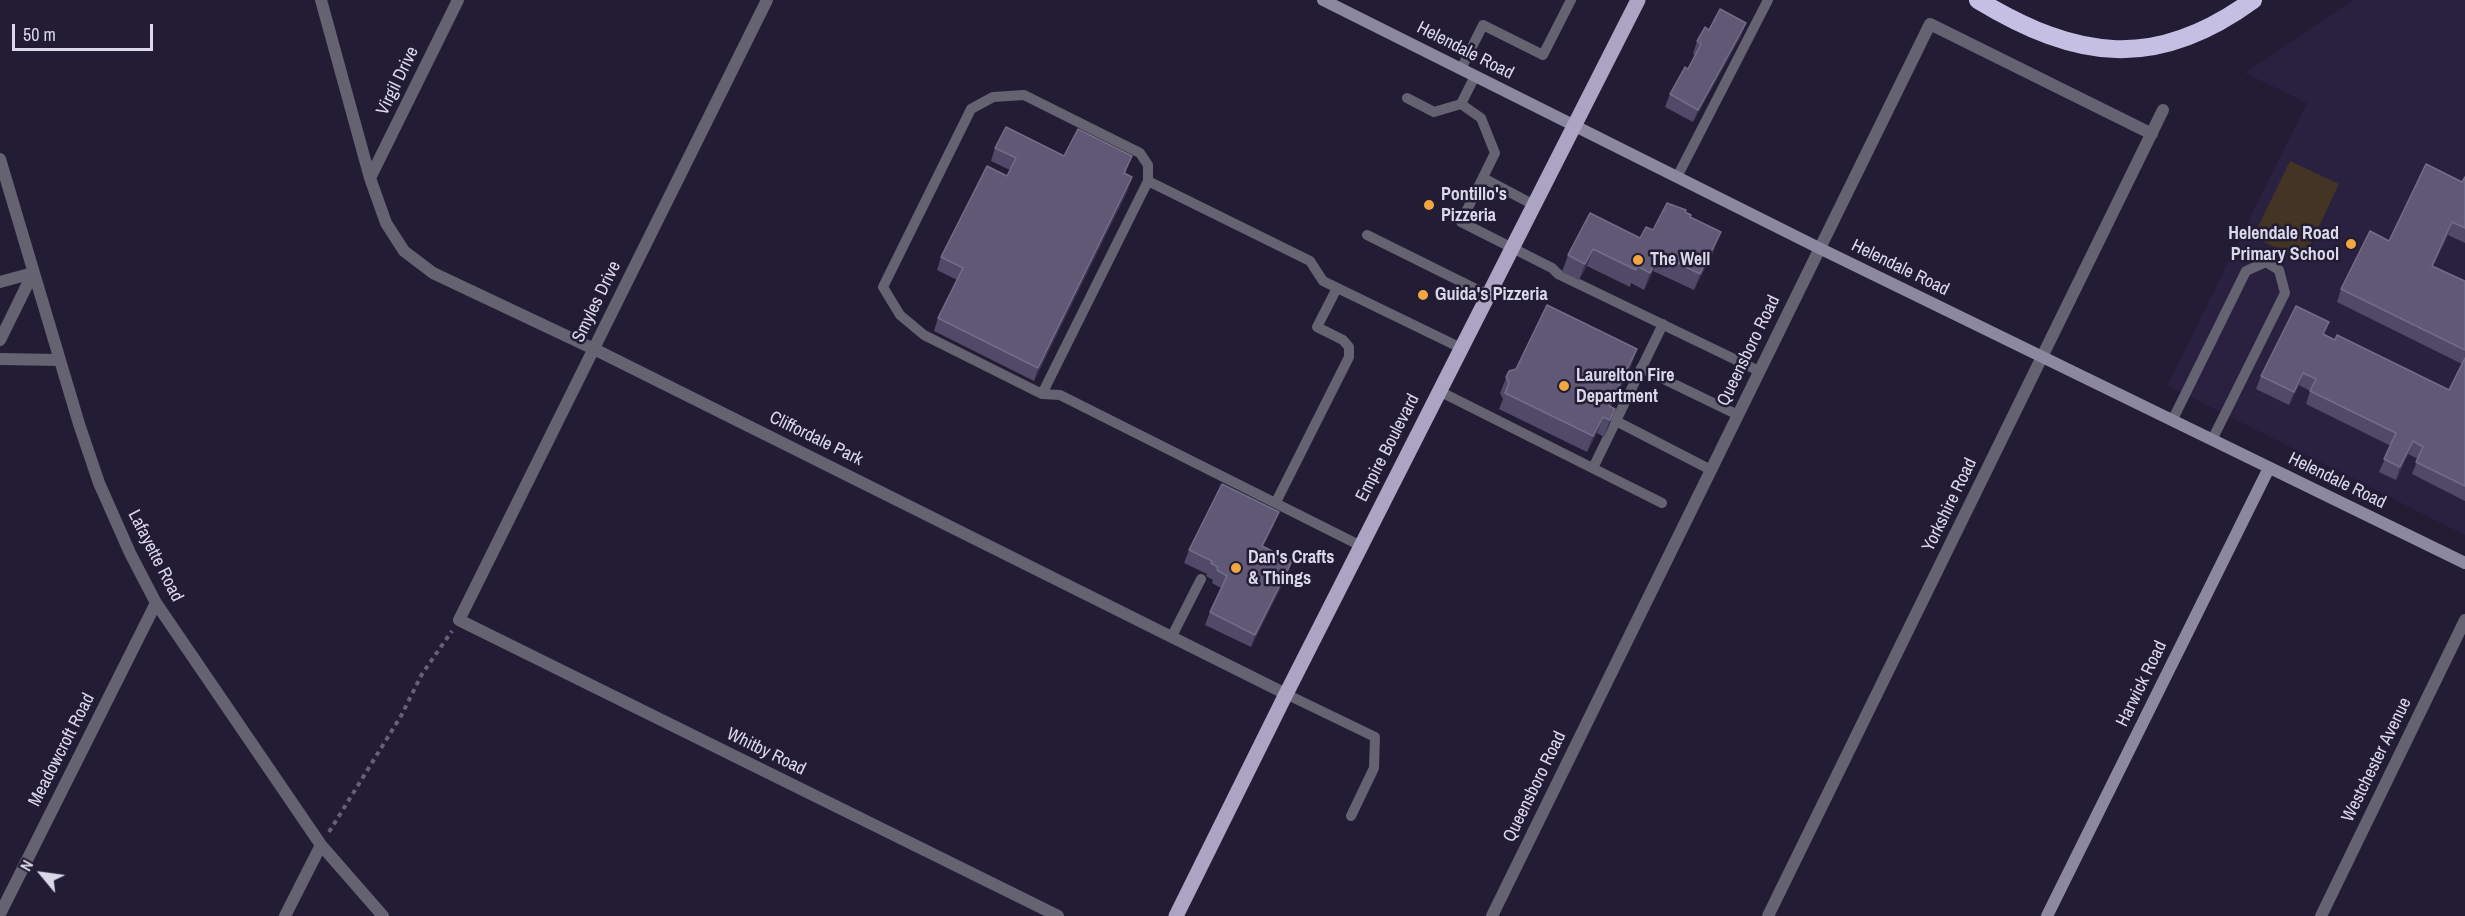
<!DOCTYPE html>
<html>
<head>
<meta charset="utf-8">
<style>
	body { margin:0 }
	#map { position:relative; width:2465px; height:916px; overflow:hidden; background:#221c35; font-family:"Archivo Narrow",sans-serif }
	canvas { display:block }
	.north { position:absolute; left:12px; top:844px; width:60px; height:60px; -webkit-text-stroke:4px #221c35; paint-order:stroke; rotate:299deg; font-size:16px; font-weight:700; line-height:24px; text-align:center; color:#dbd8e9 }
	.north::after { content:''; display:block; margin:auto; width:21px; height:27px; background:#dbd8e9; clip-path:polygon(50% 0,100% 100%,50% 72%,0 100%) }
	.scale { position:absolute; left:12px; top:24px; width:141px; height:27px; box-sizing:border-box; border:3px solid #dbd8e9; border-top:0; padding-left:8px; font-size:18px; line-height:21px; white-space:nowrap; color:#dbd8e9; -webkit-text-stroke:4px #221c35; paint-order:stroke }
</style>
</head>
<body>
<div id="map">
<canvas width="2465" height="916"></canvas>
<div class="north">N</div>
<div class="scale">50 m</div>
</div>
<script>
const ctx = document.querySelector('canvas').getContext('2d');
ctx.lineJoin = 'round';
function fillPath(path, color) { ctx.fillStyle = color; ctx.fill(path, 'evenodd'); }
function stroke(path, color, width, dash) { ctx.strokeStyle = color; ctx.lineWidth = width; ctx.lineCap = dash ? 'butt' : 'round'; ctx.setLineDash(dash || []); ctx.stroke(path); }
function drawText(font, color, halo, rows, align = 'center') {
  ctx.font = font + ' "Archivo Narrow",sans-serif'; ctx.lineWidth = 5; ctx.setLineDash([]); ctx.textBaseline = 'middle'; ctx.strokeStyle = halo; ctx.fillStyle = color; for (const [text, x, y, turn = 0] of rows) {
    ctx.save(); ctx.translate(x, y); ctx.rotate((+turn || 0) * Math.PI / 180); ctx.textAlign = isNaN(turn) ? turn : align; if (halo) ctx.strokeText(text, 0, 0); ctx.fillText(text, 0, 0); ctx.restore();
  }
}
fillPath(new Path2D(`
	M2353,0h112v535l-298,-150 140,-282 -62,-30z`), '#2a2141');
fillPath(new Path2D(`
	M2290,161l49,23 -36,76 -50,-23z`), '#433423');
stroke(new Path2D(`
	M329,832l72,-116 21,-42 30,-43`), '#656076', 4, [4.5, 4.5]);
stroke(new Path2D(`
	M1461,69l22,-44 60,30 28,-55
	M1475,76l-14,28 20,14 14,35 -34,69 91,46 6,6 201,97
	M1407,98l27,14 27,-8
	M1677,177l91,-177
	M1483,178l51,27
	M1367,235l121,60
	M1641,368l97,47
	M1439,391l223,112
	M1042,394l106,-213
	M1616,421l95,49
	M2172,421l74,-150 20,-9 13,8 6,23 -73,147
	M1593,468l70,-144
	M1276,502l73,-145v-10l-6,-7 -26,-13 20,-39
	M1361,546l-301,-151 -18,-1 -118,-59 -24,-20 -17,-28 88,-178 22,-12 31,-2 116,58 8,12v16l162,80 13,20 138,67
	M1172,636l29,-57
	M1286,694l89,43 -1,31 -23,48`), '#656271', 10);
stroke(new Path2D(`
	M321,0l49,178 16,45 18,28 29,22 161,76 692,345
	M767,0l-308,620 599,296
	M0,159l79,265 20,59 31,70 26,50 165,242 62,71
	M370,178l88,-178
	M0,282l33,-9
	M0,340l33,-67
	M0,359l60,1
	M0,914l156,-311
	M285,916l36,-71
	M1492,916l438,-892 222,110
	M1768,916l395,-806
	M2321,916l144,-296`), '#656271', 12);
stroke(new Path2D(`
	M1323,0l496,248 646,315
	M2047,916l222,-448`), '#8c889f', 12);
stroke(new Path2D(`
	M1176,916l110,-222 352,-694`), '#aba4c3', 15);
stroke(new Path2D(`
	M1978,0c99,60 178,71 275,0`), '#c6bfe4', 18);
fillPath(new Path2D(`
	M1709,30l32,6 -48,86 -28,-15 5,-13 18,-25 7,-14 -2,-1 4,-13z
	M995,148l69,8 63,13 -2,5 3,16 -94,191 -100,-50 4,-13 19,-38 -20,-10 4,-13 66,-81 3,-6 -19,-9z
	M2465,177v66l-17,-8 -15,31 32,15v220l-53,-27 6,-15 -10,-5 -12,26 -17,-8 12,-26 -85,-42 4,-13 -11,-6 -10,20 -33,-16 5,-13 63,-41 125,55 13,-26 -125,-62 4,-13 48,-48 73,-59z
	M1685,212l5,5 25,31 -21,42 -41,-19 -9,19 -13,-7 -1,4 -43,-21 -8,14 -17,-8 6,-17 72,-17z
	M1637,349l-6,17 -20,41 4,2 -6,17 -5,11 -7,-4 -10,19 -88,-43 4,-10 -3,-6 9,-22z
	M1274,525l-11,21 29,15 -4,12 -37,74 -46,-22 5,-13 11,-24 -9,-5 1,-3 -7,-4 1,-2 -23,-11 5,-13z`), '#504a68');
fillPath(new Path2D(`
	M1746,23l-5,13 -48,86 5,-12z
	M1132,177l-4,13 -94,191 4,-13z
	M2452,222l-4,13 -21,43 5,-12z
	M1721,232l-6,16 -21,42 6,-16z
	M1593,249l-6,17 -8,14 6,-16z
	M1660,254l-7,17 -9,19 6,-17z
	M1637,349l-6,17 -26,52 4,-12z
	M2303,373l-4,12 -10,20 5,-13z
	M1615,409l-6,17 -5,11 6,-17z
	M1603,417l-6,16 -10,19 6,-16z
	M2413,441l-5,13 -12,26 4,-13z
	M1279,512l-5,13 -17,33 5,-12z
	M1292,561l-4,12 -37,74 4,-12z`), '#38314e');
const building = new Path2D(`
	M1720,9l26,14 -48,87 -28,-16 15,-27 3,2 13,-25 -4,-3 8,-14 4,3z
	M1006,127l58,29 14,-27 54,27 -8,17 8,4 -94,191 -100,-50 25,-50 -22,-11 46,-91 20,10 9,-18 -21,-10z
	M2426,164l36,18 3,-5v51l-13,-6 -20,44 33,15v69l-124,-61 29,-58 19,10z
	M1667,203l19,7 -1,2 6,3 -1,2 31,15 -21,42 -40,-20 -10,19 -13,-7 -1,4 -43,-21 -8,15 -17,-9 22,-42 50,25 6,-11 7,3z
	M1547,305l90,44 -28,57 6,3 -5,11 -7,-3 -10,19 -88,-43 4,-10 -3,-6 3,-6 7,-2z
	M2296,306l33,16 -6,12 12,6 2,-5 112,55 16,-32v128l-49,-24 7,-15 -10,-6 -13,26 -16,-8 12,-26 -86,-42 6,-12 -13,-6 -9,19 -33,-16z
	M1222,484l57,28 -17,34 30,15 -37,74 -45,-23 17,-36 -10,-6 1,-3 -7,-4 1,-2 -23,-11z`);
fillPath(building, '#5f5976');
stroke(building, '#736d88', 1.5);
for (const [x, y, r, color] of [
	[1429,205,6,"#f1a640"],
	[2351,244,6,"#f1a640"],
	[1638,260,6,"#f1a640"],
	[1423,295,6,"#f1a640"],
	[1564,386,6,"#f1a640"],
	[1236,568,6,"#f1a640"]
]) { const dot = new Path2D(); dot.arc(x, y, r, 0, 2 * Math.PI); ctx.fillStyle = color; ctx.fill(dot); stroke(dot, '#221c35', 2); }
drawText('18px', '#dbd8e9', '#221c35', [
	["Helendale Road",1465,51,27],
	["Virgil Drive",398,81,-64],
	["Helendale Road",1900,268,26],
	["Smyles Drive",597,302,-64],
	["Queensboro Road",1749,351,-64],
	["Cliffordale Park",816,439,26],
	["Empire Boulevard",1388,448,-63],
	["Helendale Road",2337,481,26],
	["Yorkshire Road",1950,505,-64],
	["Lafayette Road",155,556,63],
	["Harwick Road",2142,684,-64],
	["Meadowcroft Road",62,750,-63],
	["Whitby Road",766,752,26],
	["Westchester Avenue",2377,760,-64],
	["Queensboro Road",1535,787,-64]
]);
drawText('bold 18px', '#dbd8e9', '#221c35', [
	["Pontillo's",1441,195],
	["Pizzeria",1441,216],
	["Helendale Road",2339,234,"right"],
	["Primary School",2339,255,"right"],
	["The Well",1650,260],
	["Guida's Pizzeria",1435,295],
	["Laurelton Fire",1576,376],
	["Department",1576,397],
	["Dan's Crafts",1248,558],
	["& Things",1248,579]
], 'left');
</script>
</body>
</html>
